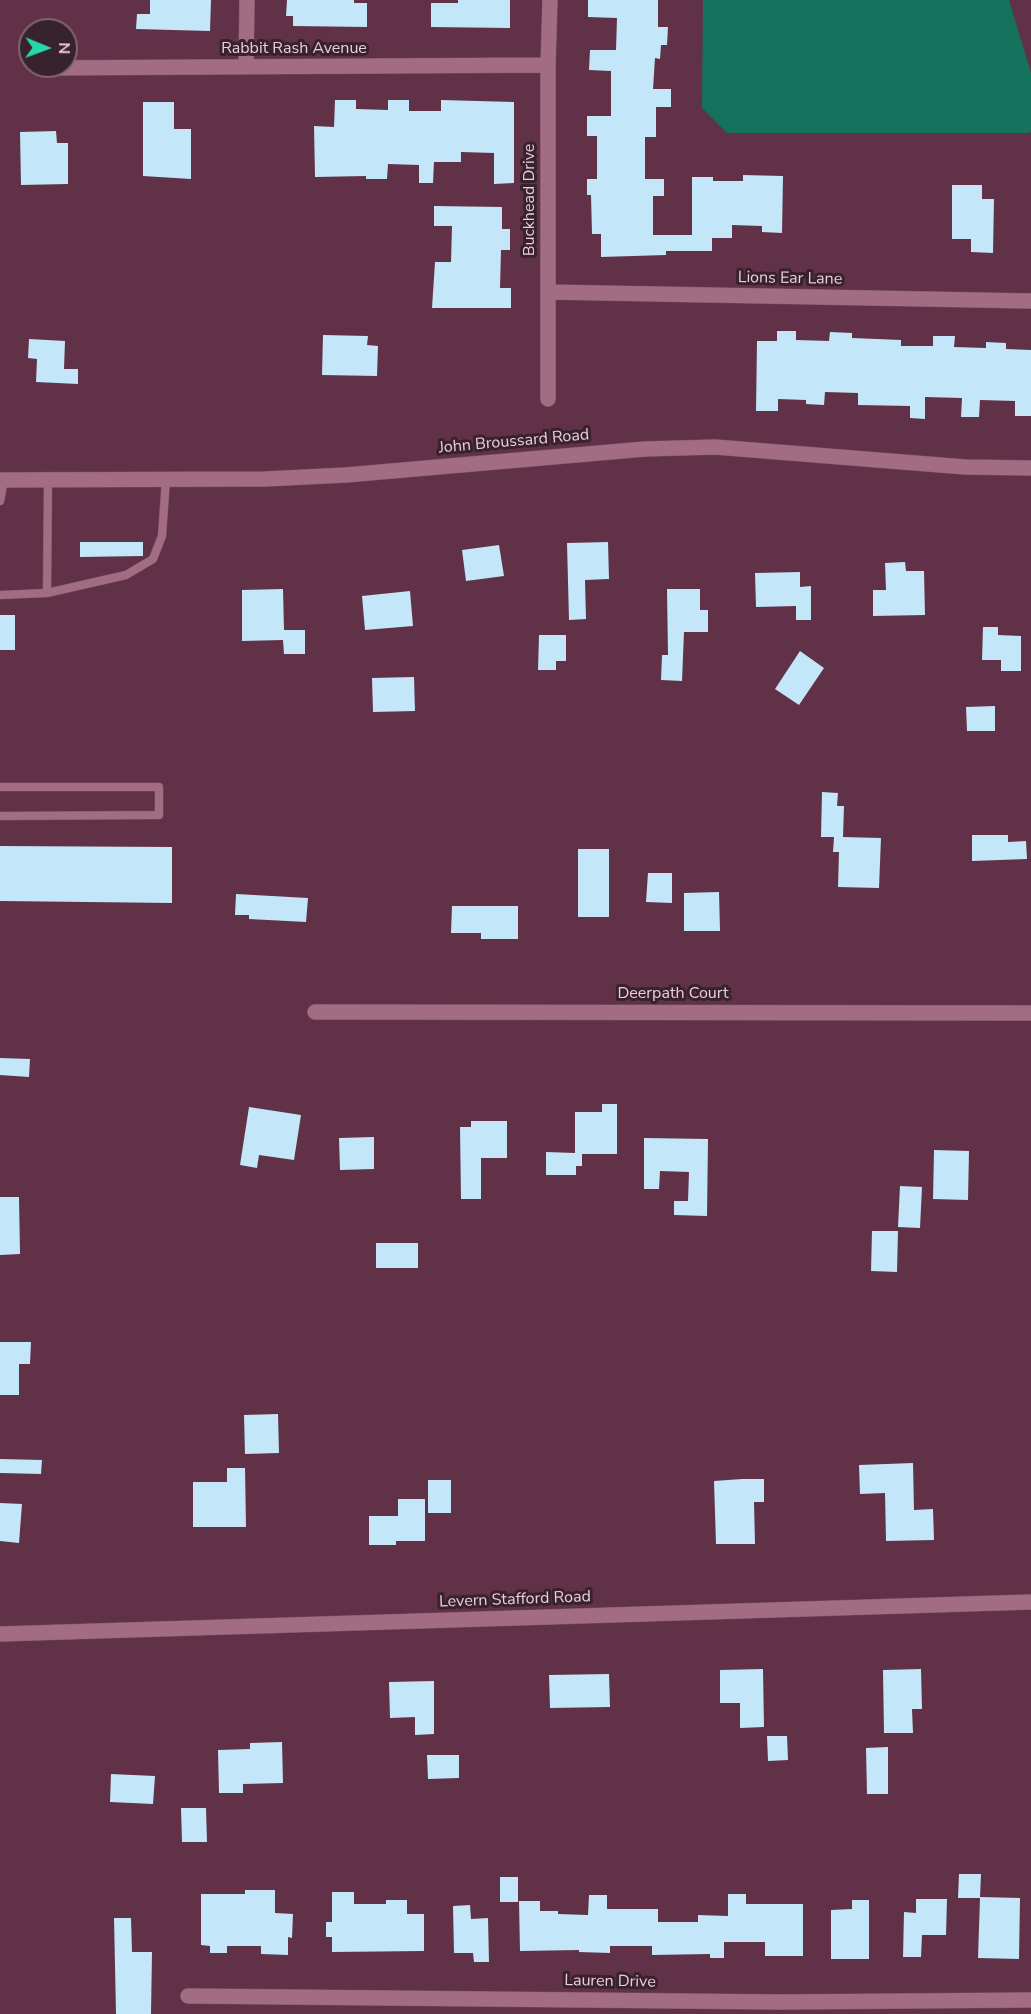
<!DOCTYPE html>
<html>
<head>
<meta charset="utf-8">
<style>
	body { margin:0 }
	#map { position:relative; width:1031px; height:2014px; overflow:hidden; background:#613147; font-family:"Nunito Sans",sans-serif }
	canvas { display:block }
	.north { position:absolute; left:18px; top:18px; width:60px; height:60px; box-sizing:border-box; background:#38222c; border:2px solid #806671; border-radius:50%; rotate:91deg; font-size:16px; font-weight:700; line-height:24px; text-align:center; color:#ebcdd9 }
	.north::after { content:''; display:block; margin:auto; width:21px; height:27px; background:#28d5ad; clip-path:polygon(50% 0,100% 100%,50% 72%,0 100%) }
</style>
</head>
<body>
<div id="map">
<canvas width="1031" height="2014"></canvas>
<div class="north">N</div>
</div>
<script>
const ctx = document.querySelector('canvas').getContext('2d');
ctx.lineJoin = 'round';
function fillPath(path, color) { ctx.fillStyle = color; ctx.fill(path, 'evenodd'); }
function stroke(path, color, width, dash) { ctx.strokeStyle = color; ctx.lineWidth = width; ctx.lineCap = dash ? 'butt' : 'round'; ctx.setLineDash(dash || []); ctx.stroke(path); }
function drawText(font, color, halo, rows, align = 'center') {
  ctx.font = font + ' "Nunito Sans",sans-serif'; ctx.lineWidth = 6; ctx.setLineDash([]); ctx.textBaseline = 'middle'; ctx.strokeStyle = halo; ctx.fillStyle = color; for (const [text, x, y, turn = 0] of rows) {
    ctx.save(); ctx.translate(x, y); ctx.rotate((+turn || 0) * Math.PI / 180); ctx.textAlign = isNaN(turn) ? turn : align; if (halo) ctx.strokeText(text, 0, 0); ctx.fillText(text, 0, 0); ctx.restore();
  }
}
fillPath(new Path2D(`
	M703,0h306l22,73v59l-3,1h-301l-25,-25z`), '#15725c');
fillPath(new Path2D(`
	M150,0h61l-1,31 -74,-2 1,-15h13z
	M287,0h67v3h13v24l-74,-1v-10h-7z
	M458,0h52v28l-79,-1v-24h27z
	M588,0h70v27h10l-1,18h-6l-1,14 -5,-1 -2,31h18v18h-15v30h-11v42h19v17h-11v39h39v-58h21v4h30v-6l40,1 -1,57 -20,-1v-6l-30,-1v13h-20v13h-46v4l-65,2v-23h-9l-1,-39h-4v-16h10v-43h-10v-20h24v-45l-22,-1 1,-20h26l1,-32 -29,-1z
	M335,100h21v9l32,1v-10h21v11h32v-11l73,2v81l-20,1v-31l-33,-1v10h-27l-1,21h-14v-18l-31,-1 -1,15h-21v-3l-51,1 -1,-51 20,1z
	M143,102h31v27h17v50l-48,-3z
	M56,131l1,12h11v41l-47,1 -1,-53z
	M952,185h30v14h12l-1,54 -22,-1v-13h-19z
	M434,206l68,1v22h8v21h-9l-1,38h11v20h-79l3,-46h16l1,-36h-18z
	M777,331h19v9l33,1 1,-9 22,1v5l49,2v6h32v-10h22l-1,11 32,1v-6l20,1v6l25,1v66h-16v-15l-35,-1 -1,17h-18l1,-19 -37,-1v22l-15,-1v-12l-52,-1v-12l-33,-1 -1,13 -18,-1v-4l-28,-1v12h-22l1,-70h20z
	M323,335l45,1 -1,9 11,1 -1,30 -55,-1z
	M29,339l36,2 -1,28h14v15l-42,-2 1,-23 -9,-1z
	M80,542h63v14l-63,1z
	M608,542l1,37 -24,1 1,39 -17,1 -2,-77z
	M499,545l5,31 -38,5 -4,-31z
	M905,562l1,9h18l1,44 -52,1v-26h13l-1,-27z
	M800,572v15l11,-1v34h-15v-14l-40,1 -1,-34z
	M283,589l1,41h21v24h-21l-1,-14 -41,1v-51z
	M667,589h33v21h8v22h-24l-2,49 -21,-1 1,-25h6z
	M410,591l3,35 -48,4 -3,-34z
	M0,615h15v35h-15z
	M983,627h15v8l23,1v35h-20v-11h-19z
	M539,635h27v26h-10v9h-18z
	M800,651l24,17 -25,37 -24,-16z
	M414,677l1,34 -42,1 -1,-34z
	M995,706v25h-28l-1,-24z
	M822,792l16,1 -1,13h7l-1,31 38,1 -2,50 -41,-1 1,-35h-6l1,-15h-13z
	M972,835h36v7l18,-1 1,18 -55,2z
	M0,846l172,1v56l-172,-2z
	M578,849h31v68h-31z
	M648,873h24v30l-26,-1z
	M719,892l1,39h-36v-38z
	M236,894l72,4 -2,24 -57,-3v-4h-14z
	M452,906h66v33h-37v-6h-30z
	M0,1058l30,1 -1,18 -29,-2z
	M602,1104h15v50h-35v12h-6v9h-30v-23l29,1v-41h27z
	M249,1107l52,8 -7,45 -35,-5 -2,13 -17,-3z
	M471,1121h36v37h-26v41h-20l-1,-72h11z
	M374,1137v32l-34,1 -1,-32z
	M644,1138l64,1 -1,77 -33,-1v-14h14l1,-29 -29,-1 -1,18h-15z
	M934,1150l35,1 -1,49 -35,-1z
	M900,1186l22,1 -2,41 -22,-1z
	M0,1197h19l1,57 -20,1z
	M872,1231h26l-1,41 -26,-1z
	M376,1243h42v25h-42z
	M0,1342h31l-1,22h-11v31h-19z
	M278,1414l1,39 -34,1 -1,-39z
	M0,1459l42,1 -1,14 -41,-1z
	M913,1463l1,47 19,-1 1,31 -48,1 -1,-48 -25,1 -1,-29z
	M227,1468h18l1,59h-53v-45h34z
	M742,1479h22v23h-10l1,42h-39l-2,-63z
	M428,1480h23v33h-23z
	M398,1499h27v42h-29v4h-27v-29h29z
	M0,1503l22,1 -3,39 -19,-2z
	M763,1669l1,58 -24,1v-25h-20v-33z
	M921,1669l1,40h-10l1,24h-29l-1,-63z
	M609,1674l1,33 -60,1 -1,-33z
	M434,1681v53l-19,1v-18l-25,1 -1,-36z
	M767,1736h20l1,24 -20,1z
	M282,1742l1,41 -40,1v9h-24l-1,-43 32,-1v-6z
	M888,1747v47h-21l-1,-46z
	M427,1755h32v23l-31,1z
	M111,1774l44,2 -2,28 -43,-2z
	M181,1808h25l1,34h-25z
	M959,1874h22l-1,23 40,1 -1,61 -41,-1 2,-60h-22z
	M500,1877h18v25h-18z
	M245,1890h30v23l18,1 -1,24 -4,-1v18l-27,-1v-8h-34v7h-17v-7l-9,-1v-51h44z
	M332,1892h22v12h32v-4h21v14h17v37l-92,1v-15h-6v-15h6z
	M728,1894h18v10h57v52h-38v-14h-41v16h-14v-4l-58,1v-9h-42v7l-31,-1v-2l-59,1 -1,-50h21v10h18v3l30,1 1,-20h18v14h51v13h40v-7l30,1z
	M916,1899h31l-1,36h-24l-1,22h-18l1,-45 12,1z
	M852,1900h17v59h-38v-49l21,-1z
	M470,1905l1,14 17,-1 1,44h-15l-1,-9h-19l-1,-47z
	M114,1918h17l1,34h20l-1,62h-35z`), '#c3e6f9');
const service = new Path2D(`
	M0,501l4,-21
	M47,593l1,-113
	M0,595l47,-2 79,-18 27,-16 9,-23 4,-57
	M0,787h159v28l-159,1`);
const minor = new Path2D(`
	M246,67l1,-67
	M41,68l507,-3
	M548,292l483,9
	M548,399v-334l2,-65
	M0,480l265,-1 81,-4 299,-26 70,-2 250,20 66,1
	M315,1012l716,1
	M0,1634l1031,-32
	M188,1996l592,6 251,-2`);
stroke(service, '#795164', 9);
stroke(minor, '#795164', 16);
stroke(service, '#a26c83', 8);
stroke(minor, '#a26c83', 15);
drawText('16px', '#ebcdd9', '#38222c', [
	["Rabbit Rash Avenue",294,49],
	["Buckhead Drive",530,200,-90],
	["Lions Ear Lane",790,279,1],
	["John Broussard Road",514,442,-5],
	["Deerpath Court",673,994],
	["Levern Stafford Road",515,1600,-2],
	["Lauren Drive",610,1982,1]
]);
</script>
</body>
</html>
